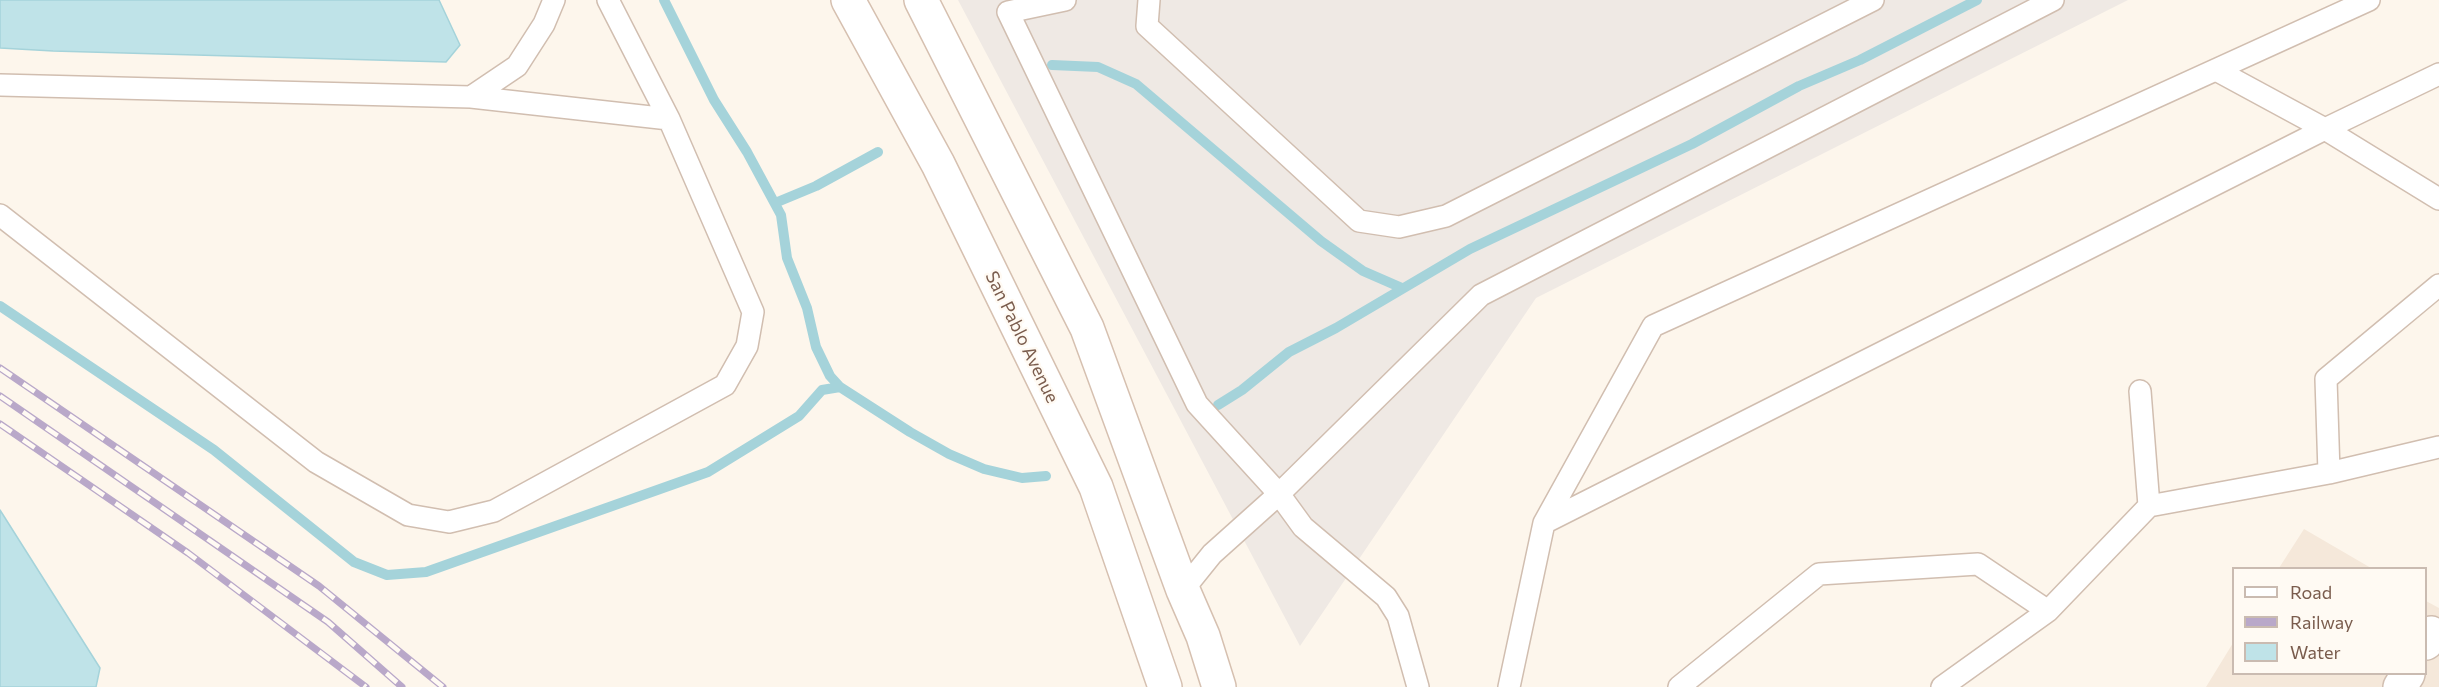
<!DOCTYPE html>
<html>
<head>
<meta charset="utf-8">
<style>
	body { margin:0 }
	#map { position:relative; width:2439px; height:687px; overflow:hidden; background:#fdf6ec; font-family:Commissioner,sans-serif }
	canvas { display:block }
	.legend { position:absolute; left:2232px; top:567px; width:195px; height:108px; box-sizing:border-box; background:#fffaf3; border:2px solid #cabbb1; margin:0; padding:8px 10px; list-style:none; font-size:18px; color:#7a5c4d }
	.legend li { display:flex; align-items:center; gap:12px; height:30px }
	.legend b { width:30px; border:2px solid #cabbb1 }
</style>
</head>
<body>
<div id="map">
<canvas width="2439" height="687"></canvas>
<ul class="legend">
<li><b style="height:8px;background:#fff"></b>Road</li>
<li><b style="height:8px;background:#b9a8c9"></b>Railway</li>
<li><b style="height:16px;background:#bfe3e8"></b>Water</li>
</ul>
</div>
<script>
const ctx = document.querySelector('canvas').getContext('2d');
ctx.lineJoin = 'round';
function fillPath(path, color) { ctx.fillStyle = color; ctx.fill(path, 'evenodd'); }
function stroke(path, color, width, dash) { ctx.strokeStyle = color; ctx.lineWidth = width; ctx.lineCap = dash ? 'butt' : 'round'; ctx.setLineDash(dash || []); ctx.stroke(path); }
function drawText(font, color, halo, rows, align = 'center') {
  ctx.font = font + ' Commissioner,sans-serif'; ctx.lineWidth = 4.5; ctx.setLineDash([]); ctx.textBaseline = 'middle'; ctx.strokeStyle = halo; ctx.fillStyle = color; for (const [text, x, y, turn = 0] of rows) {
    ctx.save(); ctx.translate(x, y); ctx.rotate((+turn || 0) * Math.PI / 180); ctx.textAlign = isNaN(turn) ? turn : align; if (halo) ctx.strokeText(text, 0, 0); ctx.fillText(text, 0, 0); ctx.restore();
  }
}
fillPath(new Path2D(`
	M2304,529l67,39h-92z
	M2426,601l13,7v79h-233l27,-44 1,31h192z`), '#f5e8da');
fillPath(new Path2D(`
	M958,0h1170l-592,298 -236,348z`), '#efe9e4');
const water = new Path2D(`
	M0,0h439l21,45 -14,17 -393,-11 -53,-3z
	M0,510l100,158 -4,19h-96z`);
fillPath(water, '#bfe3e8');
stroke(water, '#a5d3da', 1.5);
stroke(new Path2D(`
	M664,0l50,100 33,52 34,63 6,43 20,50 9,39 14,29 10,11 70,45 39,22 35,15 38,9 24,-2
	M1052,65l46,2 38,17 185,157 42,30 39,17
	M775,203l41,-17 62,-34
	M0,306l214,144 140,112 33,13 39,-3 282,-100 91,-56 23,-26 18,-3
	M1218,405l24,-15 47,-38 47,-24 134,-79 222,-105 107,-58 61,-26 117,-60`), '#a5d3da', 10);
const service = new Path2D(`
	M608,0l61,119
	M1065,0l-57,12 189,392 82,90 24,33 83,70 12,19 20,71
	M1149,0l-2,26 212,195 40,6 47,-11 427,-216
	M2216,70l109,59 114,-55
	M0,85l471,12 198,22 84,193 -6,34 -22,39 -231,126 -45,11 -41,-7 -92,-53 -316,-247
	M471,97l46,-31 27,-42 10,-24
	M2329,473l-3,-94 113,-94
	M2149,506l180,-33 110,-26
	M1544,523l781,-394 114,70
	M1183,590l29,-36 67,-60 202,-199 572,-295
	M1509,687l35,-164 109,-197 716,-326
	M1679,687l140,-113 159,-10 70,47
	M1942,687l106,-76 101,-105 -9,-115`);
const minor = new Path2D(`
	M2426,643l5,-10
	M2400,687l8,-13`);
const secondary = new Path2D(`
	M848,0l90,164 158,323 69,200
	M921,0l166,328 96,262 20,46 16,51`);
stroke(service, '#d1beb0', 24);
stroke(minor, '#d1beb0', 36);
stroke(secondary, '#d6c0b0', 36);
stroke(service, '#fff', 21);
stroke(minor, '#fff', 33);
stroke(secondary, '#fff', 33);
const rail = new Path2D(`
	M0,368l319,218 124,101
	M0,396l328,226 74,65
	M0,424l188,129 178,134`);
stroke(rail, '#b9a8c9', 7);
stroke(rail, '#fffaf3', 4.5, [14]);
drawText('18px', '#7a5c4d', '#fffaf3', [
	["San Pablo Avenue",1022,337,64]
]);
</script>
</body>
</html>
